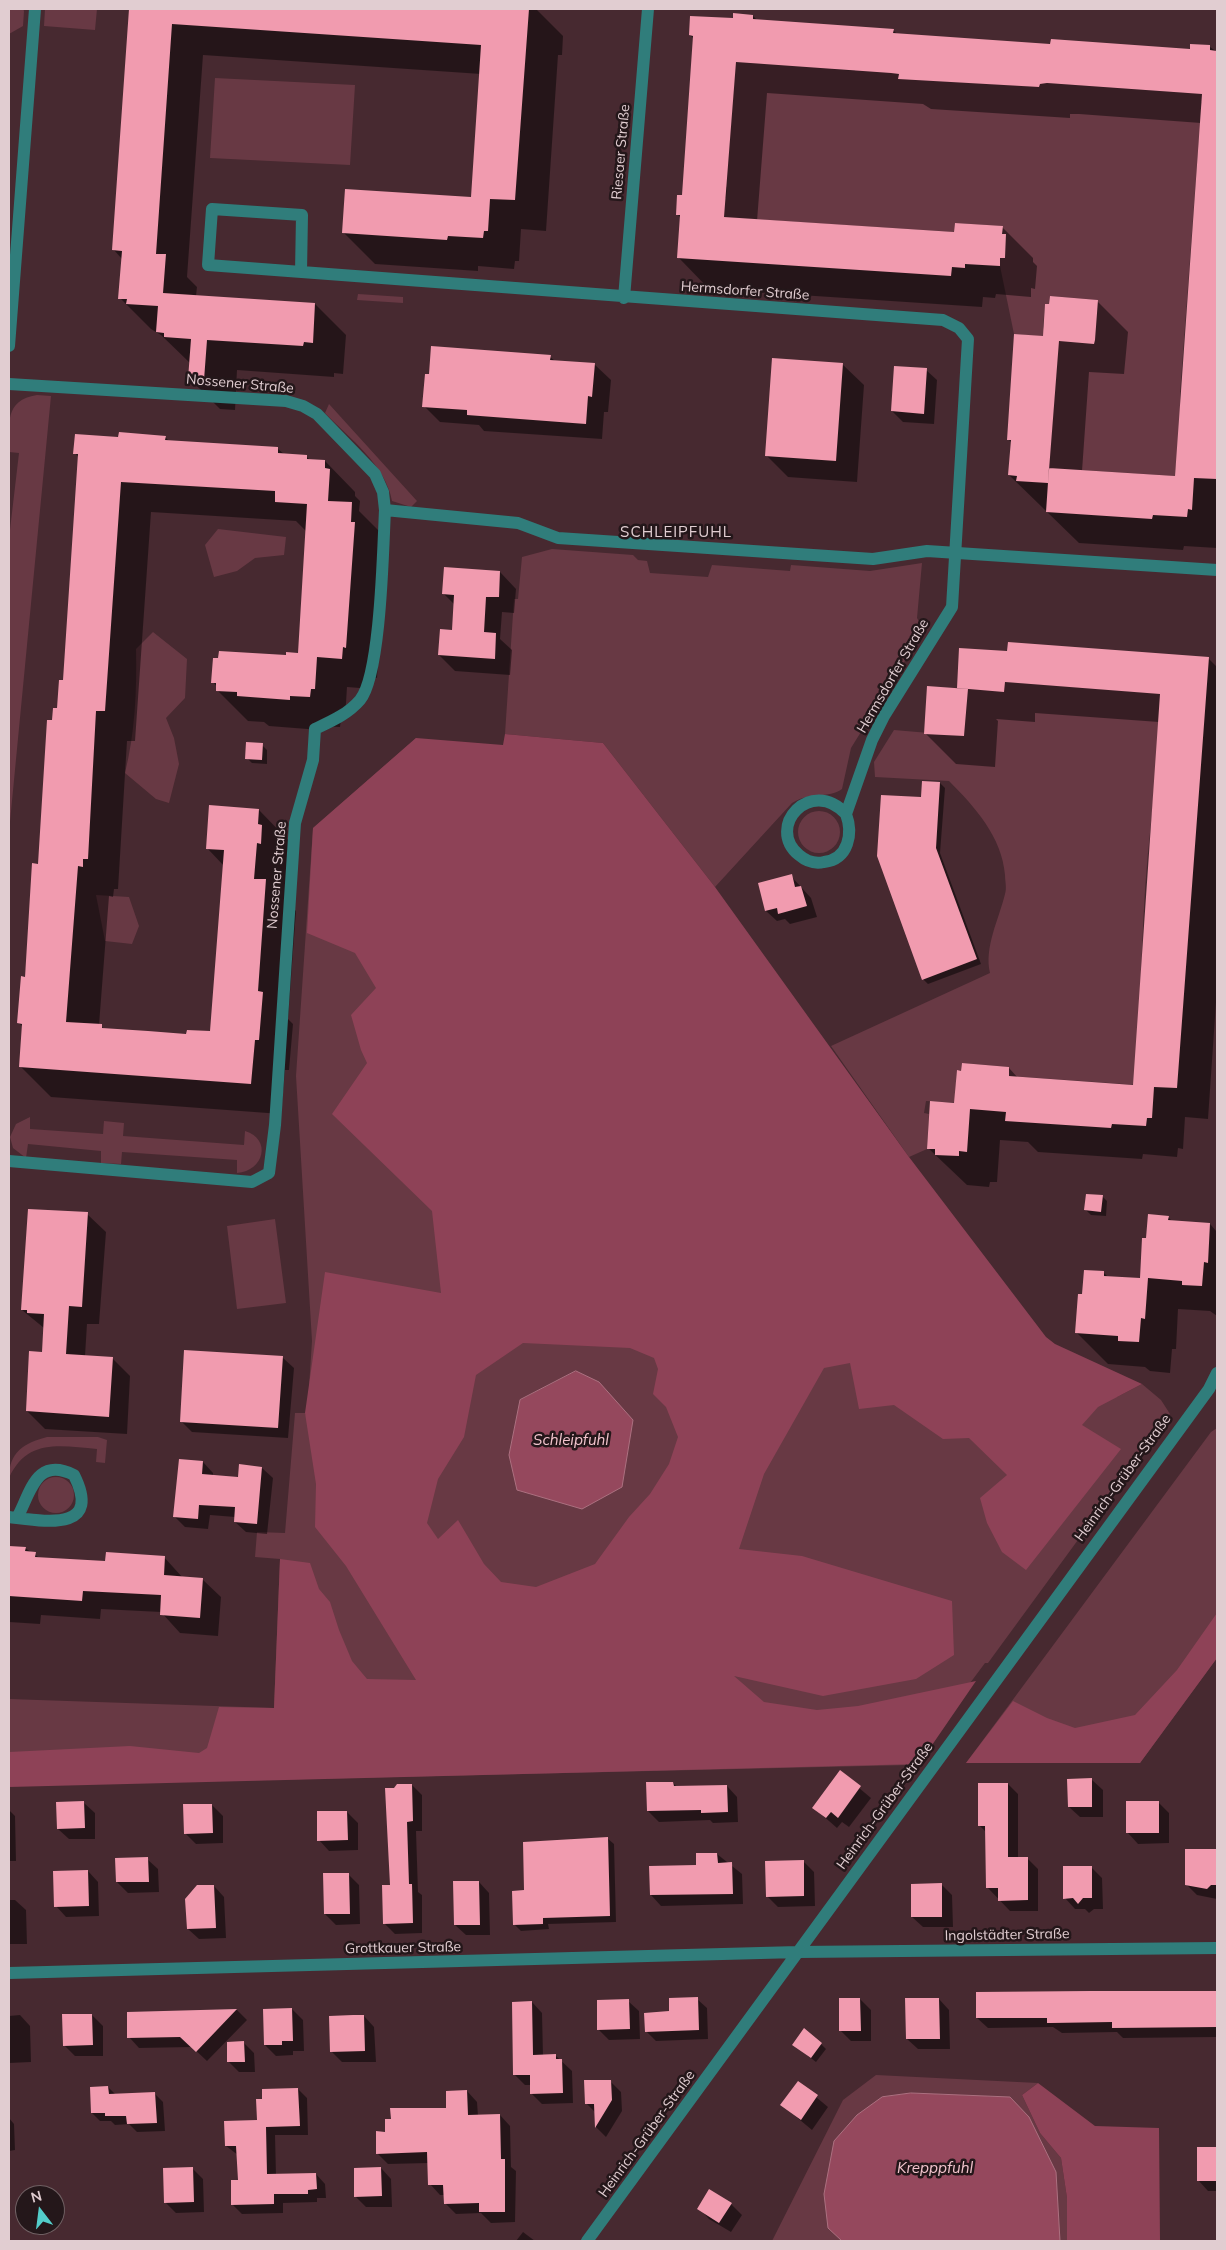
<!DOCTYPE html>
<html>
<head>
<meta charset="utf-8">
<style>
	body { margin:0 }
	#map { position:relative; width:1226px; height:2250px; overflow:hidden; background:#472930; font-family:Mulish,sans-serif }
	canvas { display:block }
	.frame { position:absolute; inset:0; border:10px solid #e1cdd1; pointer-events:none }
	.north { position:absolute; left:15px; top:2185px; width:50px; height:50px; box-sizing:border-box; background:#24171a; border:1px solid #706063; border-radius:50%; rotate:345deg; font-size:14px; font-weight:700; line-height:20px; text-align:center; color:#e1cdd1 }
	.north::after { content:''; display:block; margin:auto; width:18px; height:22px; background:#53cdca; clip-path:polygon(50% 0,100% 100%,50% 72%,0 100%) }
</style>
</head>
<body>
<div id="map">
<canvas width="1226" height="2250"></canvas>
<div class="frame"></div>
<div class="north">N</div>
</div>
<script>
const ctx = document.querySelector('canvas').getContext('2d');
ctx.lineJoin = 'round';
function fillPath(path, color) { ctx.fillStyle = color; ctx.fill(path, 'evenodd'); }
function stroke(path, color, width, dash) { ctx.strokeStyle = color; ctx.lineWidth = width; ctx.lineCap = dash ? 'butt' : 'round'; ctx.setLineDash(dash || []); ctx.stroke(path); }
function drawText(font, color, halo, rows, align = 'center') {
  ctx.font = font + ' Mulish,sans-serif'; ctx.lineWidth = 5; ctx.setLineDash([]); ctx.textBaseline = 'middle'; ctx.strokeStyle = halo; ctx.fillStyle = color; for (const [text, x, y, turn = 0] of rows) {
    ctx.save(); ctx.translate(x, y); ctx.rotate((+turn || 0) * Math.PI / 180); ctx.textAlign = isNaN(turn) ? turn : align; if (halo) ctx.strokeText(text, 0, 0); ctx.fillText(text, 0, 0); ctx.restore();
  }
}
fillPath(new Path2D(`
	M9,9h14l1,2 -1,15 -14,8z
	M45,9h52l-2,21 -51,-4z
	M736,58l15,1v4l11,1 1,-4c24,6 44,7 69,5v4l23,2 1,-5 43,8 -1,4 141,9 1,-3 7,-1 141,10 18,-3 -1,12h-4l2,35h-4l-19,257 1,70h-5l-1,12 -126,-8 10,-131 36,2 3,-39 -48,-4 -1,8h-4l-2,23 4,10 -33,-3 -14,-68v-8h5l1,-24h-4v-8l-47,-3 -1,9 -234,-15 1,-19h5l1,-11 -5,-1 6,-23z
	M215,78l140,7 -5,80 -140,-7z
	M358,294l45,3v6l-46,-3z
	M37,395l14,1 -42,436v-294l10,-85 -10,-1c0,-27 -5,-52 28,-57z
	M329,404l88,97 -6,6 -19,-6c-6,-36 -43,-63 -67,-88z
	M218,529l68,8 -2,18 -29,3 -18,13 -23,6 -9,-32z
	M552,549l81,6 5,5 9,1 3,12 58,4 4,-12 78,6 1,-6 79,6 52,-8 -5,55 7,12 -73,118 -9,41c-14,10 -30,2 -50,14l-77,84 -112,-144 -98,-9 9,-135h4l4,-42z
	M153,632l34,27 -2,39 -19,20 8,20 5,26 -10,39 -13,-4 -31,-26c10,-40 12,-83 11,-124z
	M1005,682l160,12c-9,43 -9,85 -14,129 -10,86 -10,175 -13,262l-129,-9v-9l-47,-4 -1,8h-4l-2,23 4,9 -33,-2 -2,12 5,1 -2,35 -18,8 -78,-111 159,-73c-6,-26 9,-54 15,-79 2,-6 0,-13 0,-19 -3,-38 -30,-68 -56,-94l-74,-4 -1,-15 20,-32 70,6 4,-47z
	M416,738l620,613 81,46 25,-13 19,16 9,14 -182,249h-3l-76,102 -900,21v-87l265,9 6,-149 -25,-2 2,-25 28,1 10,-120h10l2,5 5,-77 -16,-265 17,-248z
	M798 832a21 21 0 1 1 42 0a21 21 0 1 1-42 0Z
	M96,895l33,2 10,29 -7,18 -27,-3z
	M30,1117v12l73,5 1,-13 20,2 -1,13 121,9 1,-14c27,8 19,40 -8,42v-13l-115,-8 -1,12 -20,-1v-12l-73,-7 -2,14 -13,-10 -3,-11 6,-13z
	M275,1219l11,84 -49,6 -10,-83z
	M1217,1428v230l-77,105h-174l245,-331z
	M47,1437h51l9,3 -2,23 -9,-1 1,-13c-36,-3 -70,-11 -88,29 0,-26 15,-35 38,-41z
	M38 1495a18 18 0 1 1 36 0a18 18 0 1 1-36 0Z
	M876,2075l162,8 -16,12 18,38 21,25 6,40v43h-7l-50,-144 -99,-4 -49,148h-90l71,-141z`), '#683944');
fillPath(new Path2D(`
	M505,734l98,9 112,144 194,270 137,180 9,7 87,40 -44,23 -16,18 39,24 -95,121 -24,-18 -15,-29 -7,-25 27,-23 -38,-37 -26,1 -49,-34 -35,4 -9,-46 -26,5 -60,106 -25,75 63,7 150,45 2,54 -38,24 -93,17 -89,-20 30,26 53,8 41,-4 118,-25 -57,83 -910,23v-35l121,-6 69,7 8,-5 12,-41 55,1 6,-149 30,4 9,26 11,13 9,28 13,31 15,18 49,1 -70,-114 -31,-39 1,-43 -11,-71 20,-141 116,21 -9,-82 -100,-97 35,-51 -6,-13 -10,-35 25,-27 -21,-35 -48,-20 6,-105 103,-90 87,7zM523,1343l107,5 24,10 4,11 -5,25 13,13 12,30 -9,27 -19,30 -21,23 -34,47 -59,23 -35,-5 -17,-18 -26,-44 -20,19 -11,-16 11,-44 26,-42 12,-62z
	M1217,1613v45l-77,105h-174l47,-62 34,17 28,10 60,-13 42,-45z
	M1038,2083l57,43 64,2 1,113h-93v-43l-6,-40 -21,-25 -18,-38z`), '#8e4257');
const water = new Path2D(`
	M576,1371l23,11 34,38 -11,67 -40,22 -65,-19 -8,-35 11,-55z
	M911,2093l99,4 19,20 27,55 4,69h-218l-14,-13 -4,-34 10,-53 23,-26 25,-18z`);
fillPath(water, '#95485d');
stroke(water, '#ac7080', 1);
fillPath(new Path2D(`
	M130,9h406l27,27 -1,19h-4l-12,176 -25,-2 -2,32h-4l-1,8 -36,-3v5l-103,-7 -31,-31 128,-34 9,-125 -278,-19 -16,222 10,10 -1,9 119,8 31,31 -3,39 -9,-1v4l-97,-7 -2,40 -15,-1 -31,-31 1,-15 -29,-28 -10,-6 -31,-31 2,-39 -8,-9z
	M753,16l4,4 136,10 5,5 153,10 140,5 19,-3 7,5v496l-33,-2 -1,4 -104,-7 -70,-68 3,-32 -4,-4 36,-101 53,-37 31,31 -4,42 -35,-2 -7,99 94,7 25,-355 -122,-9h-9v4l-139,-9 -8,-5 -156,-11 -10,128 199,13 46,-7 31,31v4l4,4 -2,23 -4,-1v9l-35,-3 -1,4 -12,-1 -1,10 -273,-18 -31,-32 3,-39 -4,-4 6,-18 11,-157 -4,-4 44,-16z
	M550,357l5,4 39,3 17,16 -3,32h-4l-2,27 -118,-8 -5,-6 -39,-3 -16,-16z
	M842,364l22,21 -7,97 -69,-5 -21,-21z
	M926,370l11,10 -3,44 -31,-2 -11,-11z
	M165,437l4,4 109,8 6,5 22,2 4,4 15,1 30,31v4l5,5 -1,10 23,23 3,20 -8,124 -4,-1 -1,12 -25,-2 -2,32h-4l-1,8 -19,-1 -1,4 -51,-4 -5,-4 -16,-1 -31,-31v-3l-4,-5 86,-28 8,-122 -11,-11 -145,-9 -16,229h-8l-9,148h-4l-1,8 -4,-1 -10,129 7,5 82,5 23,-2 13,-167 -17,-18 52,-38 30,31 -4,59 11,11 -8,108 5,5 -4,46h-4l-4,44 -230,-17 -31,-31 3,-39 -4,-4 20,-158 14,-143 11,-40 15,-224 -4,-5 44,-15z
	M500,572l16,17 -2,24 -12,-1 -2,27 12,11 -2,25 -55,-4 -16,-16 14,-24 2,-26 -12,-12z
	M1008,653l200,5 9,9v321l-9,131 -23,-2 -2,32 -5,-1 -1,9 -34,-3 -1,5 -104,-7 -10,-10 -28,-2 -3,42h-7l-1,5 -22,-2 -39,-37 27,-44 7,-32 47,-4 9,10 116,8 25,-364 -124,-9v9l-39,-3 2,2 -3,46 -39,-3 -31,-31 35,-43 -2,-2z
	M262,745l5,5v14l-15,-1 -5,-5z
	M940,783l5,5 -5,65 41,111 -53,20 -5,-5z
	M791,876l20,22 6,19 -27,7 -5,-5 -8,2 -11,-10z
	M1102,1196l5,5 -1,15 -15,-1 -5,-5z
	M87,1214l19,18 -7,92h-12l-2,32 27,2 18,18 -3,58 -82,-5 -18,-18 16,-58 1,-25 -22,-18z
	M1168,1217l5,5 37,2 7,8v84l-7,-5 -32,-2 -2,40h-4l-2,24 -20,-2 -5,-4 -37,-3 -31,-31 7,-37 20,-23 4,4 33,2 7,-39z
	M283,1358l11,10 -6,70 -96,-6 -11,-11z
	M203,1462l10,11v3l26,3 23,-11 11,10 -6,56 -21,-2 -11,-10v-5l-25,-2 -2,14 -23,-2 -10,-10z
	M9,1547l16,1 16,11 65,4 58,-6 19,21 19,1 19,18 -3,39 -38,-3 -19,-21 -60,-3 -1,10 -59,-4 -1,9 -31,-2z
	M840,1772l31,26 -22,29 -7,-5 -5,6 -24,-21z
	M1092,1780l11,10v27h-23l-11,-10z
	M673,1783l4,4 50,-1 10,11 1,25 -25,1 -3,-3 -51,2 -11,-11z
	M1008,1784l10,10v64h9l11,11v42h-28l-23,-24 -1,-55 -7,-7z
	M412,1785l10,10v36h-6l2,61 4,3v38l-27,1 -10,-10z
	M1158,1802l11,11v30l-31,1 -10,-11z
	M84,1803l11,10v26h-26l-11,-10z
	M212,1805l11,11v27l-27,1 -11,-11z
	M9,1810l6,6 1,45h-7z
	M347,1812l11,11v27l-29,1 -10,-11z
	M607,1838l7,6 2,78 -68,2 1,5 -28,2 -7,-7 11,-32 46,-50v-3z
	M1186,1850h31v49l-20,-4 -11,-11z
	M717,1854l25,20 1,30 -82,2 -10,-11z
	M147,1859l11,10 1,23 -31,1 -11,-11z
	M803,1861l11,11 1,34 -37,1 -11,-11z
	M1092,1868l10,10 1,31h-9l-5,4 -4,-4h-10l-10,-11z
	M88,1871l10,11 1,34 -33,1 -10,-11z
	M348,1874l11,11 1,39 -24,1 -11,-11z
	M479,1882l10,11 1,42h-24l-11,-10z
	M941,1884l11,11 1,32h-30l-11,-10z
	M214,1886l10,11 2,41 -27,1 -11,-10z
	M9,1900h6l11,10 1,34h-18z
	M1217,1992v45l-94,1 -6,-6 -55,1 -9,-6 -65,1 -11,-10 1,-25z
	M697,1999l10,9 1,31 -52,2 -10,-10 24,-19z
	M860,1999l11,11v31h-20l-11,-11z
	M939,1999l10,11 1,39h-32l-11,-10z
	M628,2001l11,10 1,28 -31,1 -11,-11z
	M532,2002l10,11 1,43 12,-1 17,16 1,32 -31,1 -11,-11v-8h-6l-11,-11z
	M292,2009l11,11 1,31h-11v4l-17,1 -11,-11z
	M237,2010l10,10 -40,41 -15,-14 -53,1 -10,-11 -1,-24z
	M20,2015l10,11 1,36 -22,1v-47z
	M92,2015l11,11v30h-28l-11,-11z
	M364,2016l10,11 2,35h-34l-10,-10z
	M244,2043l10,10 1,19h-16l-11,-11z
	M821,2044l5,5 -10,13 -17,-13z
	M610,2081l11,11 1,19 -16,26 -10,-10 -1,-15 -9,-9z
	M798,2082l30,25 -16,23 -30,-25z
	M108,2087l8,8 39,-1 8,8 2,29 -28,1 -8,-8 -14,1 -4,-4h-11l-8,-8z
	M298,2089l9,9 1,37h-33l1,40 40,-1 9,10 1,14h-9v4l-34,1v10l-41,1 -9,-9 6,-24 -1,-26 -12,-9z
	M467,2091l10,11 1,14 22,-1 10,11 1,41 5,4 -1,51 -24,1 -10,-10 -25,1 -11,-11v-8h-5l-10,-11 -1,-21 -41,1 -10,-10 9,-21 61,-24z
	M9,2118l5,6 1,26 -6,1z
	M1198,2148h19v43h-9l-10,-11z
	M381,2168l10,11 1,28h-26l-10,-10z
	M193,2169l10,10 1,33 -28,1 -11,-11z
	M731,2204l11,11 -11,17 -22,-13 -10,-11z
	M523,2232l12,9h-19z`), '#0007');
fillPath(new Path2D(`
	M129,9h400l-14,191 -25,-1 -2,32h-4l-1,7 -35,-2 -1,4 -105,-7 3,-44 126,8 10,-152 -309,-21 -16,230h10l-3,39 152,10 -2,40 -9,-1 -1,4 -96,-6 -3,40 -16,-1 3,-40 -27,-2v-4l-8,-1 2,-26 -32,-2 1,-5h-9l4,-48 -10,-1z
	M733,13l20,2v4l141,10 -1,4 157,11 1,-5 139,10v-5l20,1v5l7,1v428l-23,-1 -2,32 -4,-1 -1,8 -34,-2 -1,4 -106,-7 3,-44 126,8 27,-382 -155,-11 -7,1 -1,3 -141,-8 1,-5 -8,-1 -155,-11 -12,155 230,15 1,-9 48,3 -1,8h4l-1,24h-5v8l-35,-2v4l-13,-1 -1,9 -274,-18 3,-43h-4l1,-20h5l11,-159 -4,-1 1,-19 43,2z
	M1050,296l48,4 -3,40 -1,4 -35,-3 -11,142 -32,-2 1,-5 -9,-1 3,-35h-4l7,-106 29,2 2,-32h4z
	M431,346l120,9 -1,5 45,3 -3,34 -4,-1 -2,28 -119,-9v-5l-45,-3 3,-33h4z
	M772,358l71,5 -7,98 -71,-5z
	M894,366l33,2 -3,46 -33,-3z
	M119,432l47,4 -1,4 113,7v6l29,2v4l18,1v8l5,1 -2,32 24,1 -1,20h4l-9,126 -3,-1 -1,12 -25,-2 -2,32h-4l-1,8 -20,-1v4l-53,-4v-4l-21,-1v-8h-5l2,-25h5l1,-7 67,4v-3l12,1 9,-149 -32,-2v-11l-154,-9 -16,229h-9l-8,148h-5v8l-5,-1 -12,156 36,2v4l46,3 38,3 1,-4 23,1 14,-181 -18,-1 3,-44 50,4 -1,15 4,1 -1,19 -4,-1 -3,36h12l-8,112 5,1 -4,48h-4l-4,44 -232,-17 3,-43 -5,-1 4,-47 4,1 7,-114 6,1 9,-144h5l1,-12h4l2,-28h4l15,-226h-5l2,-20 43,3z
	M444,567l56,4 -1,26h-13l-2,35 12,1 -1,26 -57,-4 2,-26 12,1 2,-35 -12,-1z
	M1008,642l201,15 -32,431 -23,-1 -2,31h-5l-1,8 -34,-2 -1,4 -106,-7 1,-9 -36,-3 -3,43 -8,-1v5l-24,-1v-6h-8l3,-48 24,2 3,-33 4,1 1,-8 47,4v9l124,9 27,-391 -155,-12 -1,10 -47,-4 2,-40 48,3z
	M927,686l41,3 -4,47 -40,-2z
	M246,742l17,1 -1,17 -17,-1z
	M922,781l18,1 -4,66 41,111 -55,21 -45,-124 4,-61 40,2z
	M792,874l3,13 6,-1 6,20 -29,8 -1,-6 -12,3 -7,-28z
	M1086,1194l17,1 -2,17 -17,-2z
	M28,1209l60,3 -6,95 -13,-1 -3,48 47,3 -4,60 -83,-6 3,-60 13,1 2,-38 -17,-1v-3h-6z
	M1148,1214l21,2 -1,4 42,3 -2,40 -4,-1 -2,24 -20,-1v-4l-34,-3 -3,41 -4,-1 -2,24 -21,-1v-5l-43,-3 3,-39h4l2,-24 20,1v5l36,2 2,-40h4z
	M184,1350l99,6 -5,72 -98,-6z
	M179,1459l24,2 -1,13 36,3 1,-13 23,3 -5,57 -23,-2 1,-15 -36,-2 -1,14 -25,-2z
	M9,1546l17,1 -1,4 11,1 -1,5 70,4 1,-9 59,4 -1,19 39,3 -3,40 -40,-3 1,-20 -78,-4 -1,10 -73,-5z
	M840,1770l21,16 -23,32 -7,-6 -5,6 -14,-10z
	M1092,1778v29h-24l-1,-28z
	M646,1782h27l1,4 53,-1 1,27 -27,1v-3l-54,1z
	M978,1783h30v74h20v43l-30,1v-13h-12l-1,-62h-7z
	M397,1784h15l1,37 -6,1 2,62h3l1,39 -30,1 -1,-39h8l-5,-97h9z
	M84,1801l1,27 -28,1 -1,-27z
	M1126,1801h33v32h-33z
	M183,1804h29l1,29 -29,1z
	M317,1811h30l1,29 -31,1z
	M608,1837l2,79 -67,2v6l-30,1 -1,-34 12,-1 -1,-48z
	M1185,1849h32v36h-6l-4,4 -22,-4z
	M696,1853h21l1,10 14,-1 1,32 -83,1 -1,-29 47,-1z
	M148,1857l1,25h-33l-1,-24z
	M804,1860v36l-38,1 -1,-36z
	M1063,1866h29v32h-9l-5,6 -5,-6 -10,1z
	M88,1870l1,36 -35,1 -1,-36z
	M323,1873h26l1,41h-26z
	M453,1881h26l1,44h-26z
	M942,1883v34h-31v-33z
	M197,1885h17l2,43 -29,1 -2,-30z
	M1090,1991h127v36l-105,1v-6l-61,1h-4v-5h-71v-26z
	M698,1997l1,33 -54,2 -1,-19 25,-2v-13z
	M839,1998h21l1,33h-22z
	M905,1998h34l1,41h-34z
	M629,1999l1,30 -33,1v-30z
	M532,2001l1,54 23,-1v5h6l1,34 -33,1v-19h-17l-1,-73z
	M292,2008l1,33h-11v4h-18l-1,-36z
	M237,2009l-41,43 -16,-15 -53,1v-26z
	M62,2014h30l1,31 -30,1z
	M353,2015h11l1,36 -35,1 -1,-36z
	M804,2028l18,15 -11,15 -19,-13z
	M244,2041l1,21h-18v-20z
	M584,2080h27l1,20 -17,28 -1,-24h-9z
	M798,2081l20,14 -17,25 -21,-15z
	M108,2086l1,8 46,-2 2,31 -30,1 -1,-8h-21v-3h-14l-1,-26z
	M298,2088l2,38 -34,1 1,47 49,-1 1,16 -9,1v4h-34v10l-43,1v-25h7l-2,-34h-11l-1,-25 33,-1 -1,-21h6v-10z
	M467,2090l1,25 32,-1 1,45h4v53h-26v-9l-35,1 -1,-19h-15l-1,-33 -51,2v-23l9,1v-13h6l-1,-11h56v-17z
	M1197,2147h20v34h-20z
	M193,2167l1,35 -30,1 -1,-35z
	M381,2167l1,29 -28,1v-29z
	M709,2189l23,14 -13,20 -22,-14z`), '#f19baf');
stroke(new Path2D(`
	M301,272l1,-57 -90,-6 -4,56 735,55 16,8 9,11 -16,268 -68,109 -12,24 -26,74c7,19 3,45 -22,48 -9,2 -18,-1 -25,-7 -34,-28 12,-79 47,-41
	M624,298l24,-289
	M9,346l26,-337
	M9,384l277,17 17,5 14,8 58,60 8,18 2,18c-2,37 -4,165 -25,190 -12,14 -28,21 -45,29l-2,31 -18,63 -20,302 -6,48 -17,9 -243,-21
	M385,510l133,13 40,15 315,21 54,-8 290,19
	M9,1517c34,4 94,16 65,-42 -38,-19 -43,17 -57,43
	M9,1973l789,-21 419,-4
	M587,2241l622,-852 8,-16`), '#307d7b', 12);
drawText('14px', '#e1cdd1', '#24171a', [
	["Riesaer Straße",621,152,-85],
	["Hermsdorfer Straße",745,291,4],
	["Nossener Straße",240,384,5],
	["Hermsdorfer Straße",893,676,-60],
	["Nossener Straße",277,875,-85],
	["Heinrich-Grüber-Straße",1123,1478,-54],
	["Heinrich-Grüber-Straße",885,1806,-54],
	["Ingolstädter Straße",1007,1935,-1],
	["Grottkauer Straße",403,1948,-1],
	["Heinrich-Grüber-Straße",647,2134,-54]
]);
ctx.letterSpacing = '1px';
drawText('15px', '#e1cdd1', '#24171a', [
	["SCHLEIPFUHL",676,532]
]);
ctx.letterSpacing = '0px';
drawText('italic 15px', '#f2c4cd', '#24171a', [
	["Schleipfuhl",571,1440],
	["Krepppfuhl",935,2168]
]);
</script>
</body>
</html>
